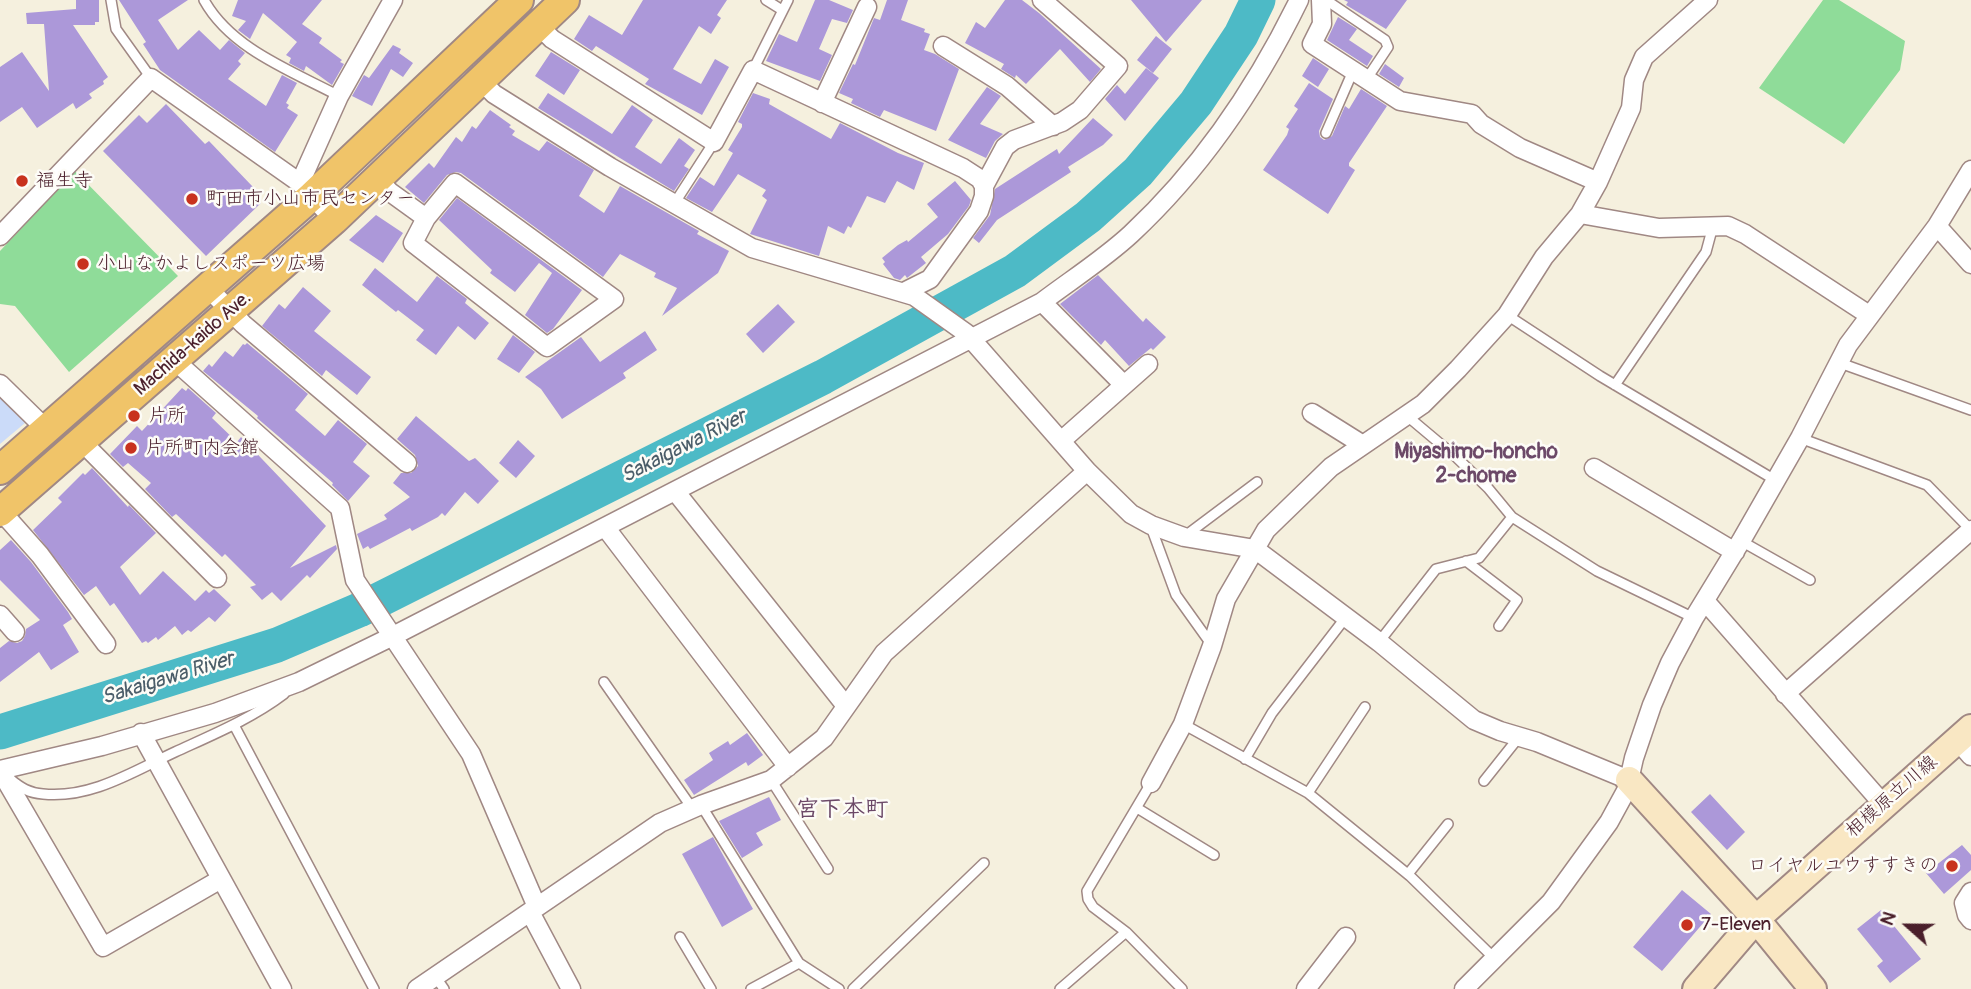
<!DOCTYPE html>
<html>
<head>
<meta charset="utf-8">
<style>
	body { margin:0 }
	#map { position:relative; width:1971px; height:989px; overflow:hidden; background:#f5f0de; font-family:Pangolin,sans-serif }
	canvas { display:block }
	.north { position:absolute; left:1873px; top:891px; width:70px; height:70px; -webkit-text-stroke:5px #fdfcf7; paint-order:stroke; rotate:291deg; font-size:19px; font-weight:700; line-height:28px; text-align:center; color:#4a1f2b }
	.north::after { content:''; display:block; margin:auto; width:24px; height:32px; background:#4a1f2b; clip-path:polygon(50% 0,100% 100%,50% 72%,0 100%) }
</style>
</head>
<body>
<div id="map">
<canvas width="1971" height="989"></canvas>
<div class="north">N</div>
</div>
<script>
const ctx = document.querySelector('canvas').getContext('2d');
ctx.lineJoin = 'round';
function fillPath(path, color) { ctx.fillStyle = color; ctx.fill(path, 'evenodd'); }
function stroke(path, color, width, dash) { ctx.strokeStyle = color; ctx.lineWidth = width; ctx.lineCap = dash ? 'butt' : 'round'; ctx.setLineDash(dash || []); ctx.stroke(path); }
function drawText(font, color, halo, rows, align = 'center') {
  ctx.font = font + ' Pangolin,"Klee One",sans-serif'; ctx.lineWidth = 5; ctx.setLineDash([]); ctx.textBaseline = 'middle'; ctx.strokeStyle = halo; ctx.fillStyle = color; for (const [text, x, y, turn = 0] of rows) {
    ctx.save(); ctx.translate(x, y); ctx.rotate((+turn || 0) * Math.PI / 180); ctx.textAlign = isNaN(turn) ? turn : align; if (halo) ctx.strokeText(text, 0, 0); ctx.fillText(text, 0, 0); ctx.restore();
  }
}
fillPath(new Path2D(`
	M0,398l25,25 -25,21z`), '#cbdbf9');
fillPath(new Path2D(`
	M1823,0h16l66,41 -5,29 -56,74 -85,-56z
	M75,171l103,105 -109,96 -54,-66 -15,-2v-53z`), '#8fdc99');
stroke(new Path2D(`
	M0,732l277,-87 82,-35 464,-233 192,-106 73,-54 50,-45 58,-69 45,-68 17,-35`), '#4dbac6', 35);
fillPath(new Path2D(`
	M76,0h23v22h-4v3h-22l35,52 -5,4 1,3 -15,10 3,4 -16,11 -3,-6 -36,25 -15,-21 -22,15v-55l22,-15 27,39 -5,-67h-17l-1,-11 50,-4z
	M119,0h69l-30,20 20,30 21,-20 21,20 9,-10 16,13 -7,8 3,3 -13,15 38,27 16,-31 15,8 -11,20 3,2 -2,3 11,7 -23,37 -115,-82 -17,-26 3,-2z
	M238,0h84l-20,24 20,14 -3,5 23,17 -2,2 4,2 -12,21 -26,-19 -2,5 -15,-8 2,-5 -5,-3 11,-13 -34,-29 -13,26 -12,-9 8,-9 -14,-5z
	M643,0h84l-10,15 4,3 -10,16 -12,-8 -26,43 28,15 14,-25 14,8 -27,48 -57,-31 4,-5 -53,-33 -4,5 -18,-12 15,-24 33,20z
	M815,0h14l24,10 -6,13 -15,-4 -13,30 13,6 -12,26 -54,-20 13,-27 18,8z
	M887,0h21l-7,20 24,9 -1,3 6,2 -6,16 11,4 24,15 -23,62 -52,-21 -4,7 -29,-14 2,-4 -14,-6 14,-29 2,1 19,-47 6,2z
	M1005,0h17l17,13 62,56 -11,13 -30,-33 -34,35 -10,-9 -1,3 -14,-9 3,-5 -39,-21 11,-21 9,6z
	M1131,0h71l-36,42z
	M1344,0h63l-21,29 -40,-24 2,-3z
	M1338,17l19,12 -8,11 24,16 -6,10 -40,-26z
	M1156,36l16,13 -19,24 -16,-13z
	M393,45l8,4 -2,4 14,10 -10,14 -12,-8 -19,37 -20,-10 12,-21 5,3z
	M551,52l29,18 -16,25 -29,-19z
	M1313,58l16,11 -11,18 -16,-11z
	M1385,64l19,14 -5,9 -20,-13z
	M1146,68l13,10 -34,43 -20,-22 12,-14 8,9z
	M1309,83l24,16 -14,32 1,6 4,3 8,-4 13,-30 4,3 12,-20 26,17 -38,57v3l6,4 -27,44 -65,-44 24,-35 2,-6 -3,-2 12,-18 -4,-3z
	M987,87l14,9 -21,28 23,10 -8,7 -9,17 -38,-18z
	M548,93l64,41 20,-29 21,15 -18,27 26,17 18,-26 16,12 -11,16 5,3 -15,22 -136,-83z
	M753,93l17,6 -1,5 62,35 9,-16 58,30 26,10 -10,27 -17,-9 -12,22 -18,-7 -16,32 -3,-2 -4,8 -16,-8 -9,30 -69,-22 17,-34 -5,-4 4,-6 -28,-16 -26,38 -26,-14 14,-21 14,9 19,-33 -5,-3 14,-23v-3l-4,-2z
	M166,104l39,40 4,-3 44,46 -4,4 12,12 -55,53 -103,-105 36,-36 8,8z
	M490,110l21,15 -2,2 6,4 -3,4 27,16 8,-10 47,29 -15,26 25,17 16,-27 79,45 -2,3 32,17 -11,22 -56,43 15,-28 -23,-11 2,-4 -36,-19 -17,23 -142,-104 -5,-1 -9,3 -23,28 -19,-16 24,-24 5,5 22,-31 6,5 10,-16 4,3z
	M1093,118l20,17 -10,10 -35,22 3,5 -74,48 -18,23 -6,-5 17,-23 5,-26 62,-40 2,5z
	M955,181l16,19 -2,6 -21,28 -27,23 5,6 -19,15 -2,-3 -5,5 -6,-2 -11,-14 2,-2 -3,-4 16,-13 9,-5 1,2 30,-25 -11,-13z
	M457,198l125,92 -29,39 -6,4 -22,-18 27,-42 -13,-10 -24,29 -25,-19 2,-3 -53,-50z
	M376,215l27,18 -20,30 -34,-23z
	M375,268l42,34 20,-26 30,23 -2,4 24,20 -14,17 -17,-14 -22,29 -20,-15 8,-10 -26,-20 -2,2 -34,-27z
	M1098,275l45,47 3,-4 20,19 -13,13 -2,-2 -22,18 -24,-26 -4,5 -41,-41z
	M303,287l28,24 -17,20 57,46 -14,18 -31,-25 -4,6 -60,-50 17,-22 6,5z
	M778,304l17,18 -32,31 -17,-19z
	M645,331l12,19 -34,23 3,5 -64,41 -21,-30 -16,-12 56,-40 19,25z
	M513,335l22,17 -16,21 -22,-14z
	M247,343l61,51 -13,16 30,26 13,-16 29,24 -14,18 17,14 -22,25 -16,-16 1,-2 -76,-65 1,-2 -55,-45 6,-7 3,3 13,-16 8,6 10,-13 2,1z
	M182,388l4,3 2,-3 28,25 -4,5 25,24 4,-5 85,89 -36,42 46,-23 1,4 -27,29 -3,-3 -26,26 -9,-9 -10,8 -12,-13 6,-2 -31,-31 -3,3 -46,-43 -4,3 -27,-28 6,-6 -23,-20 -5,4 -13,-13 27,-28 5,5z
	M416,416l53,45 6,-3 24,23 -21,23 -13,-12 -20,24 -3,-3 -4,4 -26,14 -2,-3 -40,21 -2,-3 -5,3 -6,-15 30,-15 -3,-4 26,-18 -17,-14 8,-10h10l7,-7 -3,-11 -18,-16z
	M518,440l17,16 -19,22 -17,-15z
	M92,468l36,39 1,-2 27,28 -36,34 20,28 23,-24 32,30 11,-11 3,3 5,-4 17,16 -16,17 -6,-5 -18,15 -3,-2 -6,5 -7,-9 -17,14 -2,-3 -8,6 -2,-2 -4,2 -28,-40 -4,3 -14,-20 -12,9 -51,-65 29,-28 -4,-4 25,-25 2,2z
	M11,540l20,22 37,50 4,7 -9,6 16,27 -28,18 -12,-18 -39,30v-34l9,-7 8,2 5,-2 3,-5 1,-7 14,-9 -40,-40v-30z
	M747,733l16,22 -15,11 -2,-4 -52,33 -10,-15 29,-20 -4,-7 19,-12 2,4z
	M1710,794l35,38 -18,18 -36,-38z
	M769,797l12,23 -25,13 7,12 -21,13 -23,-37z
	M713,837l40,72 -31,18 -40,-73z
	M1962,845l9,10v15l-27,24 -18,-21z
	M1682,890l29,24 -49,57 -29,-24z
	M1881,910l40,49 -31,24 -13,-17 6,-5 -26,-32z`), '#ac98d9');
const lane = new Path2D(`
	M111,0l5,29 35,49
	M204,0c27,49 88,71 135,96
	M766,0l16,10
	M1326,0l59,40 3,7 -22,33
	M753,70l35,-70
	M1326,133l27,-62
	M674,204l40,-62
	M1507,315l93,61 175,104
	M1840,363l131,47
	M1615,385l91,-133 7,-26
	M1406,415l50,42 32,31 24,29 85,54 97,47
	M1800,438l127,47 44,45
	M1151,527l25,68 35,49
	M1185,536l72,-54
	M1741,541l69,39
	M1466,561l51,39 -18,26
	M1379,642l57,-73 43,-11 33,-41
	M604,682l88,126
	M1183,724l125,69 102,83 85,83
	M234,725l140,264
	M1245,759l27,-46 74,-96
	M10,779c11,9 19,14 33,15 48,5 91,-23 132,-42 37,-17 76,-33 109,-58
	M771,780l57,89
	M1484,781l35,-44
	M1151,783l-64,108 1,8 5,8 33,25 56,57
	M1308,793l57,-86
	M701,805l98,158 40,26
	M1137,808l77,47
	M1408,874l40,-50
	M680,937l31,52
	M435,976l9,13
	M751,989l48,-26
	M853,989l131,-126
	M1060,989l66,-57`);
const street = new Path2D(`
	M1321,0l1,24 -10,20 88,57 72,13 9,10 39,24 78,34
	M539,26l13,13 162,103 39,-72 210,98 17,11 4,7v10l-5,15 -49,68 -26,13
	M943,46l64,40 46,40
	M481,81l13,13 116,73 142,81 162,48 52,37 121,138 44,43 20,11 33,12 71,12 124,93 95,78 26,11 37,11 92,38
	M822,103l45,-96
	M377,179l13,13 36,26
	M300,183l39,-87 54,-96
	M455,183l159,116 -67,48 -134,-104 13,-25z
	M984,186l21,-39 9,-7 48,-18 18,-12 38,-44 -76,-66
	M1580,214l79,14 69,-2 17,8 124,81
	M1937,226l34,38
	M0,236l151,-158 149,105 34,37
	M209,289l34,35 164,139
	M1042,302l82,83
	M174,360l166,148 15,72 116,174 66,153
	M0,384l47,46
	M1312,413l51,32
	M81,441l136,137
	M1061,441l87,-77
	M1594,468l141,84
	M675,491l171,215
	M1,511l39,44 66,89
	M605,527l183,240
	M1705,601l178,203
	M0,615l15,17
	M1785,694l186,-164
	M141,733l141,256
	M1957,740l14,16
	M0,770l102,-24 113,-33 84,-31 94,-46 649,-334c29,-22 62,-43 89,-68 72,-67 125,-146 168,-234
	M0,770l103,177 118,-68
	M1151,783l32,-59 29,-78 14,-47 40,-69 65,-63 92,-63 35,-35 49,-54 37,-58 36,-43 18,-32 33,-74 3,-28 10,-23 64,-57
	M1971,892l-7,11 3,12 4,5
	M530,912l41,77
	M417,989l243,-166 41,-18 70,-25 53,-42 60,-85 203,-182
	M1306,989l40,-52
	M1464,989l87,-87 58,-80 18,-33 7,-31 18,-53 18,-42 24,-45 47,-77 59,-103 48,-93 89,-119 34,-56`);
const secondary = new Path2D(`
	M1629,780l127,139 57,70
	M1696,989l60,-70 215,-191`);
const primary = new Path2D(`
	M0,470l312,-274 207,-196
	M0,512l334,-292 231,-220`);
stroke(lane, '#a08884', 12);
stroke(street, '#a08884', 21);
stroke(secondary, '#a08884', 30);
stroke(primary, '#a08884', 32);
stroke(lane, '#fff', 9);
stroke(street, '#fff', 18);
stroke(secondary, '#f9e7c3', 26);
stroke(primary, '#f0c469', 28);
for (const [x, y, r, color] of [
	[22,181,7,"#c8321e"],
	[192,199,7,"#c8321e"],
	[83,264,7,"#c8321e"],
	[134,416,7,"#c8321e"],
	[131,448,7,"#c8321e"],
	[1952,866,7,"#c8321e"],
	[1687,925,7,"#c8321e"]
]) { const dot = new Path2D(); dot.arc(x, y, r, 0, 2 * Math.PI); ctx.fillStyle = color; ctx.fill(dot); stroke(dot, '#fdfcf7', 2.5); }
drawText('19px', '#4a1f2b', '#fdfcf7', [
	["福生寺",36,181],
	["町田市小山市民センター",206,199],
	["小山なかよしスポーツ広場",97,264],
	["片所",148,416],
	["片所町内会館",145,448],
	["ロイヤルユウすすきの",1938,866,"right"],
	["7-Eleven",1701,925]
], 'left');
drawText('19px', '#4a1f2b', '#fdfcf7', [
	["Machida-kaido Ave.",193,344,-41],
	["相模原立川線",1892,797,-41]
]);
drawText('italic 21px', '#4b5d69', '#fdfcf7', [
	["Sakaigawa River",684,447,-27],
	["Sakaigawa River",168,679,-17]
]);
drawText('bold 21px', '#6c4968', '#fdfcf7', [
	["Miyashimo-honcho",1476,453],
	["2-chome",1476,477]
]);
drawText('bold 23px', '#6c4968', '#fdfcf7', [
	["宮下本町",842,810]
]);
</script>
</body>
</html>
